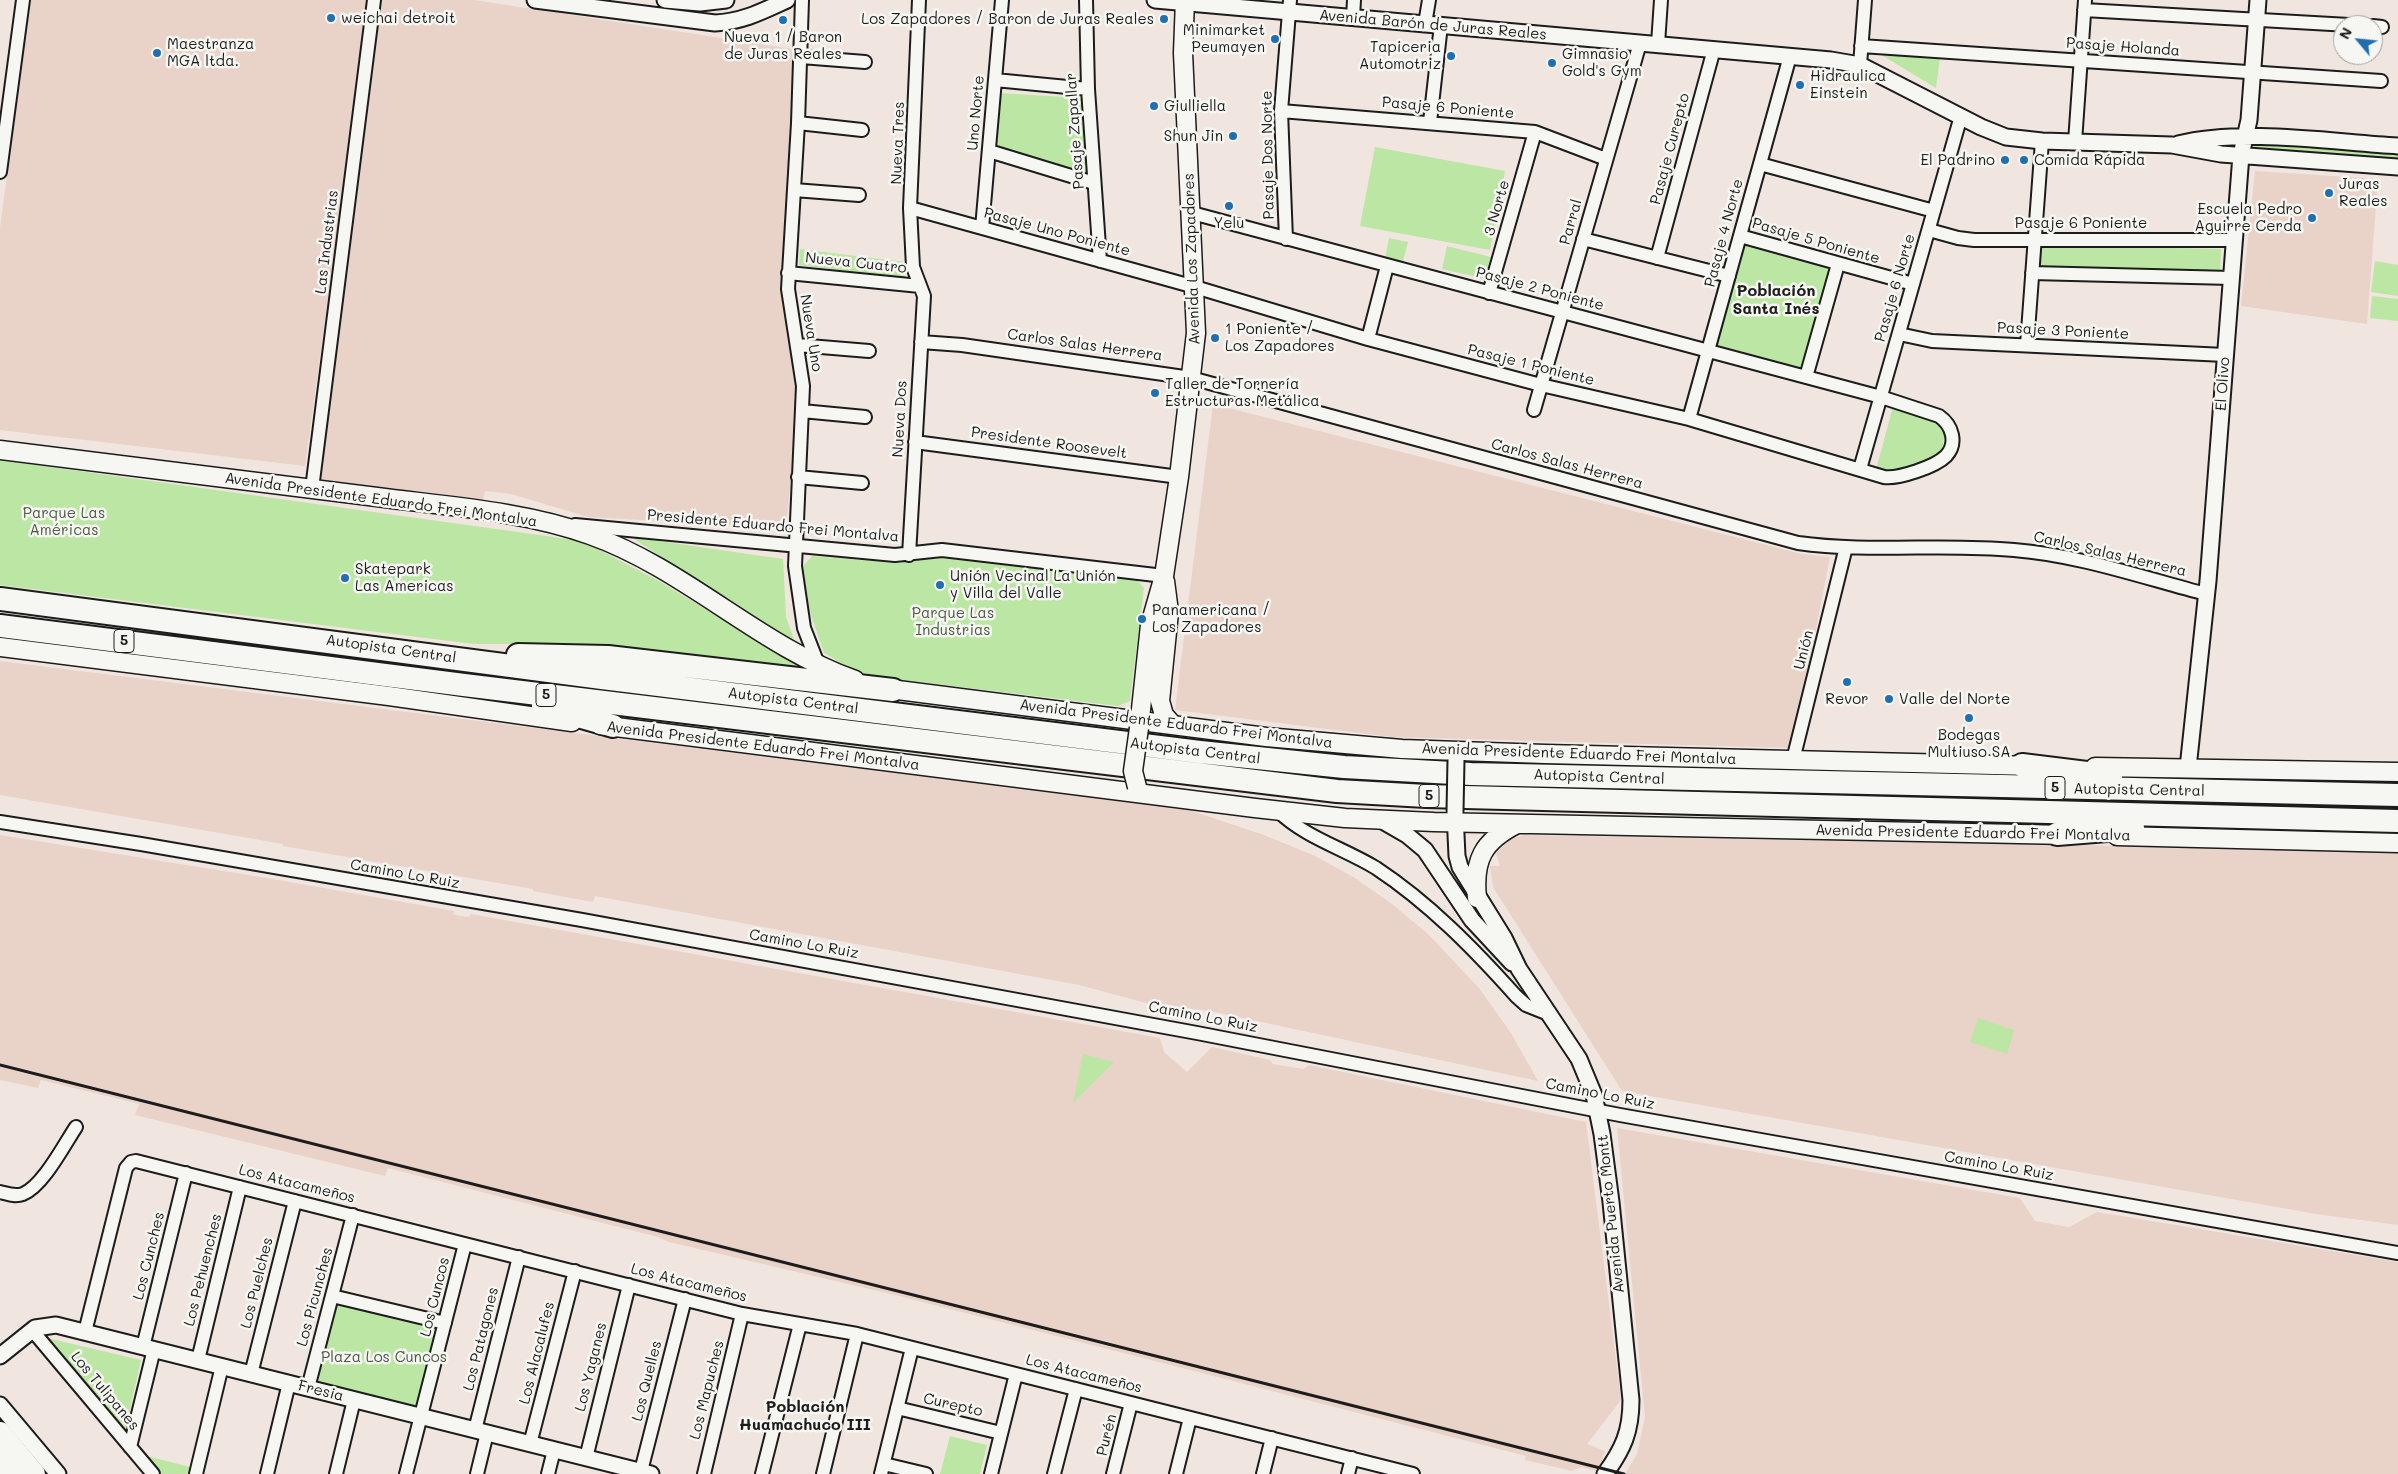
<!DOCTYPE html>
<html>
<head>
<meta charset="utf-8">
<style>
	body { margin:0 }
	#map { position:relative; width:2398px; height:1474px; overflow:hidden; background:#f0e6df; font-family:Mali,sans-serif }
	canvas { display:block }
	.north { position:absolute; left:2333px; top:15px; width:50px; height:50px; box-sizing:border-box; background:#f6f6f2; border:1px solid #9f9f9c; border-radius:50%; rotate:298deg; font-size:14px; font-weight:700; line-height:20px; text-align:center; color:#1c1c1c }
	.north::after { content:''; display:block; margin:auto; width:18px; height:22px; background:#1f6fb2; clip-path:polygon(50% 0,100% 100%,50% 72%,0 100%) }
</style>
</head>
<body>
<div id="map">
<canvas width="2398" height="1474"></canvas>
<div class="north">N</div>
</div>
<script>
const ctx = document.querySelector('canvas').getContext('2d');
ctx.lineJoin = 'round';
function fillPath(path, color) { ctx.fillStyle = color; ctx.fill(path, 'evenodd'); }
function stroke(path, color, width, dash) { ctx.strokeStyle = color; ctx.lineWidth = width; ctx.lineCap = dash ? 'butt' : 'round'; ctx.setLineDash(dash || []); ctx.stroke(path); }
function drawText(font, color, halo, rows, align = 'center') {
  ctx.font = font + ' Mali,sans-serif'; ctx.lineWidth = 5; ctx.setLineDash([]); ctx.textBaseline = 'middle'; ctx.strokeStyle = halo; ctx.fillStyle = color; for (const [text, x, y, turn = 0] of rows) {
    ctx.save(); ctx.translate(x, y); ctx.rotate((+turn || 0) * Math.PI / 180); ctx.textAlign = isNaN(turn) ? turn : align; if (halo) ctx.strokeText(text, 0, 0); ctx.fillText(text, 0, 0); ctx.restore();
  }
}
fillPath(new Path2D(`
	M30,0h339l-64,466 -305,-36v-202z
	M379,0h95l325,50 -18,229 17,124 -12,125 -198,-11 -77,-23 -26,-3 -2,9 -165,-21z
	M2255,171l123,8 -11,145 -126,-18z
	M1213,404l589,150 28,3 -37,191 -401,-11 -217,-27z
	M0,661l1189,149 75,25 51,21 40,22 37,26 36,30 51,54 32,45 27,48 -328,-70 -60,-7 -71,-19 -484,-89 -2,6 -60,-11v-2l-250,-43v-2l-283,-49z
	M0,835l267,43 187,33 -1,3 7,2 9,1 2,-3 689,124 4,14 23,20 25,-25 58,13 3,4 30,5 6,-4 277,57 35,278 -34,44 18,7 -4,12 -5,8 -15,-4 -9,4 -47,-11 1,-4 -328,-84 -307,-78 -222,-52 -11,-5 -270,-69 -3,8 -250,-61 4,-11 -32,-8 -66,-16 -3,8 -38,-8z
	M1524,835l874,16v374l-82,-11 -694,-123 -129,-204 -3,-21h10l-4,-13 15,-14z
	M1617,1128l403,70 15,23 34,6 28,-15 301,50v212h-773l12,-20 8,-37z`), '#e9d2c8');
fillPath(new Path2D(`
	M1875,51l65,7 -4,30z
	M999,93l82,5 5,77 -92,-26z
	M2251,143l147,8v11l-149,-10z
	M1375,147l130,24 -15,79 -130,-24z
	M1389,238l19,4 -5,19 -18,-3z
	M1743,241l90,26 -30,102 -89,-25z
	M2039,245l182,4 -1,25 -180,-8z
	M1447,246l44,11 -5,22 -44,-10z
	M800,249l105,13 -1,17 -105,-14z
	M2375,261l23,4v31l-27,-4z
	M2372,296l26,3v22l-28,-3z
	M1893,406l48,16 4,11 -4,21 -14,11 -33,10 -18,-5z
	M0,460l582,81 77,40 145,88 -207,-25h-123l-474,-59z
	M631,537l152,22 3,58 10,28z
	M812,556l84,7 53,-7 187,23 8,9 -14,113 -12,5 -257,-31 -37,-22 -14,-41 -7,-46z
	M1978,1018l36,12 -7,24 -37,-12z
	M1083,1054l31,8 -41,41z
	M334,1299l108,25 -23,88 -108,-27z
	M47,1338l94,22 -16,71z
	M950,1436l37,9 -7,29h-40z
	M143,1455l47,12 -2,7h-28z`), '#bce6a3');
const minor = new Path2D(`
	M802,0l-4,123 -10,166 15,97 -8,180 9,62 14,36
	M1086,0l2,89 12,172
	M2084,10l265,15
	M1353,17l1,-17
	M1425,24l4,-24
	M2373,26l9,1
	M1658,44l3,-44
	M1861,46l520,35
	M801,57l64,5
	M1860,65l5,-65
	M995,80l93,9
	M1281,111l254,21 71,27
	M1430,122l11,-97
	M798,123l64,7
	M2075,142l10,-142
	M989,151l105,32
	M1760,164l174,47
	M0,172l23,-172
	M794,190l65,5
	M910,208l285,79 173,52 173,46 148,34 195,58c14,2 51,-10 62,-21 12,-13 6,-31 -7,-40l-58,-19 -689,-184
	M982,228l20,-228
	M1929,230l29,8 16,2h260
	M1740,236l173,48
	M1286,239l-5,-128 9,-111
	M1583,239l146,37
	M1657,258l57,-209
	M788,273l132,13
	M2032,273l199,5
	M1489,293l46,-161
	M1899,334l33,7 293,14
	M1368,339l19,-73
	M921,342l41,3 229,33 607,165c72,10 145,0 216,7 65,5 130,28 192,44
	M797,345l72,6
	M2027,345l15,-204
	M1806,377l32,-113
	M1534,410l106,-367
	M802,411l63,6
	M1689,419l101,-363
	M915,442l264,35
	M1860,469l101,-353
	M798,477l64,6
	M312,489l62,-489
	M575,525l320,30 47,-5 222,26
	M909,555l15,-259 -11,-29 -3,-59 9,-208
	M1793,760l53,-213
	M1278,811c28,27 65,37 98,57 53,35 98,81 140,128l10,9 25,10
	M0,822l141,22 441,76 615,113 423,82 778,138
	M0,1192c8,2 15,5 23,2 20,-8 41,-49 53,-67
	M332,1296l113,27
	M32,1330l121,144
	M85,1332l41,-164 5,-6 5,-1 606,153 115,20 556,140
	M143,1347l43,-174
	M198,1360l42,-173
	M251,1374l44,-173
	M308,1388l45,-173
	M897,1408l104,25
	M475,1430l44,-173
	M530,1444l45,-173
	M130,1447l24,-98
	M586,1458l43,-173
	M884,1464l42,10
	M641,1471l44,-172
	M196,1474l26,-108
	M267,1474l22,-91
	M336,1474l18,-74
	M406,1474l59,-230
	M477,1474l10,-41
	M548,1474l6,-24
	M704,1474l38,-160
	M762,1474l38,-150
	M823,1474l34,-140
	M881,1474l31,-126
	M991,1474l25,-100
	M1054,1474l22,-85
	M1113,1474l18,-71
	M1176,1474l14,-56
	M1263,1474l9,-36
	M1348,1474l4,-16`);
const tertiary = new Path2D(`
	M535,0l180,23c27,-1 48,-12 72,-23
	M665,0l35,3 26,-3
	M1155,0l676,60 29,5 121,62 25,10 36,4 130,4 49,9 177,13
	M2178,144c66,-16 152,-2 220,2
	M2188,768l20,-187 33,-426 8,-35 9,-120
	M1455,813l2,43 3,11 44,71 15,31 60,90 15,36 8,39 9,68 20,198c0,32 -8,49 -26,74
	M1381,820l26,15 18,15 47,70 40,43
	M0,1356l35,-28 21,-3 595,149
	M0,1405l58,69`);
const secondary = new Path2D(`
	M0,450c126,16 251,31 377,47 69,9 147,14 213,38 96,34 169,111 265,145
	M1165,581l4,31 -9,89 4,14 9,10
	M0,647l389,49 183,26
	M882,688l384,49 136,12 143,5 490,12
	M600,725l655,83 90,10 89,4 634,13
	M1139,728l11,-103 14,-49 15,-99 17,-144 -13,-280 2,-53
	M2095,767l303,5
	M2117,836l281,7
	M1477,898c-4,-38 6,-57 40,-74`);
const motorway = new Path2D(`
	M0,599l602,79 598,74 144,15 127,7 927,21
	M0,626l464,59 873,106 89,5 972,25
	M518,655l90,2 285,33
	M543,706l70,20
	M2022,765l89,11
	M2057,834l76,-6
	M0,1433l34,41
	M0,1458l13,16`);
stroke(minor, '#1c1c1c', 16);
stroke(tertiary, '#1c1c1c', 19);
stroke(secondary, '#1c1c1c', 21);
stroke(motorway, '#1c1c1c', 26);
stroke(minor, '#f6f6f2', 12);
stroke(tertiary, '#f6f6f2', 15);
stroke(secondary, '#f6f6f2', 18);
stroke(motorway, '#f6f6f2', 22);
stroke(new Path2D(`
	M0,1065l1624,409`), '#1c1c1c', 3);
const tertiaryBridge = new Path2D(`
	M1455,811l1,-51`);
const secondaryBridge = new Path2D(`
	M1137,787l-4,-16 6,-43`);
stroke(tertiaryBridge, '#1c1c1c', 19, []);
stroke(secondaryBridge, '#1c1c1c', 21, []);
stroke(tertiaryBridge, '#f6f6f2', 15);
stroke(secondaryBridge, '#f6f6f2', 18);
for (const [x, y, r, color] of [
	[331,18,5,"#1f6fb2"],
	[1164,19,5,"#1f6fb2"],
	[783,20,5,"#1f6fb2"],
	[1275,39,5,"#1f6fb2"],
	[157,53,5,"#1f6fb2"],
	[1451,56,5,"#1f6fb2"],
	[1552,63,5,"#1f6fb2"],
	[1800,85,5,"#1f6fb2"],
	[1154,106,5,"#1f6fb2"],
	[1233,136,5,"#1f6fb2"],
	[2005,160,5,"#1f6fb2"],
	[2024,160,5,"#1f6fb2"],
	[2329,193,5,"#1f6fb2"],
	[1229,206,5,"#1f6fb2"],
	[2312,218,5,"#1f6fb2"],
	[1215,338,5,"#1f6fb2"],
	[1155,393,5,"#1f6fb2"],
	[345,578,5,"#1f6fb2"],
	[940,585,5,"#1f6fb2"],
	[1142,619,5,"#1f6fb2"],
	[1847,682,5,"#1f6fb2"],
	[1889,699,5,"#1f6fb2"],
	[1969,718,5,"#1f6fb2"]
]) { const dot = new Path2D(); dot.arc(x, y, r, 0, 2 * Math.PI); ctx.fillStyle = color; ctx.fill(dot); stroke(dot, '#f6f6f2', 2); }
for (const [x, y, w] of [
	[124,641,20],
	[546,695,20],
	[2055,788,20],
	[1429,796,20]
]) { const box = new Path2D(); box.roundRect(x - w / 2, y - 11.5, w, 23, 4); ctx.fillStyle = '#f6f6f2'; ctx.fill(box); stroke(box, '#1c1c1c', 1); }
drawText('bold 14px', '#1c1c1c', null, [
	["5",124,641],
	["5",546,695],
	["5",2055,788],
	["5",1429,796]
]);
drawText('15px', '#1c1c1c', '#f6f6f2', [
	["weichai detroit",341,18],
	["Los Zapadores / Baron de Juras Reales",1154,19,"right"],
	["Minimarket",1265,30,"right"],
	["Peumayen",1265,47,"right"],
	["Nueva 1 / Baron",783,37,"center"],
	["de Juras Reales",783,54,"center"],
	["Maestranza",167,44],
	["MGA ltda.",167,61],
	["Tapiceria",1441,47,"right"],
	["Automotriz",1441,64,"right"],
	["Gimnasio",1562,54],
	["Gold's Gym",1562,71],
	["Hidraulica",1810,76],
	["Einstein",1810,93],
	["Giulliella",1164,106],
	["Shun Jin",1223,136,"right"],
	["El Padrino",1995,160,"right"],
	["Comida Rápida",2034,160],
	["Juras",2339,184],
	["Reales",2339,201],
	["Escuela Pedro",2302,209,"right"],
	["Aguirre Cerda",2302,226,"right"],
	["Yelu",1229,223,"center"],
	["1 Poniente /",1225,329],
	["Los Zapadores",1225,346],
	["Taller de Tornería",1165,384],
	["Estructuras Metálica",1165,401],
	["Skatepark",355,569],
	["Las Americas",355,586],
	["Unión Vecinal La Unión",950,576],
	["y Villa del Valle",950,593],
	["Panamericana /",1152,610],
	["Los Zapadores",1152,627],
	["Revor",1847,699,"center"],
	["Valle del Norte",1899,699],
	["Bodegas",1969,735,"center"],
	["Multiuso SA",1969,752,"center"]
], 'left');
drawText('15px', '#1c1c1c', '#f6f6f2', [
	["Avenida Barón de Juras Reales",1433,25,5],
	["Pasaje Holanda",2123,47,4],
	["Pasaje 6 Poniente",1448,108,5],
	["Uno Norte",976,113,-85],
	["Pasaje Zapallar",1075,131,-94],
	["Nueva Tres",898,143,-88],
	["Pasaje Curepto",1670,149,-75],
	["Pasaje Dos Norte",1268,155,-91],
	["3 Norte",1497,208,-74],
	["Parral",1571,222,-74],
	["Pasaje 6 Poniente",2081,223],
	["Pasaje Uno Poniente",1057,232,15],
	["Pasaje 4 Norte",1724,233,-75],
	["Pasaje 5 Poniente",1816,241,16],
	["Las Industrias",327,242,-83],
	["Avenida Los Zapadores",1192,259,-92],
	["Nueva Cuatro",856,263,6],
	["Pasaje 6 Norte",1895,288,-74],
	["Pasaje 2 Poniente",1540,289,15],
	["Pasaje 3 Poniente",2063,331,3],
	["Nueva Uno",811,333,81],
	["Carlos Salas Herrera",1085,345,8],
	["Pasaje 1 Poniente",1531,365,14],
	["El Olivo",2223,384,-86],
	["Nueva Dos",900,419,-87],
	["Presidente Roosevelt",1049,443,8],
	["Carlos Salas Herrera",1567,464,15],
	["Avenida Presidente Eduardo Frei Montalva",381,500,8],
	["Presidente Eduardo Frei Montalva",773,526,5],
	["Carlos Salas Herrera",2110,554,13],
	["Autopista Central",391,649,8],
	["Unión",1804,650,-76],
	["Autopista Central",793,701,7],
	["Avenida Presidente Eduardo Frei Montalva",1176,724,7],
	["Avenida Presidente Eduardo Frei Montalva",763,746,7],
	["Autopista Central",1195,751,7],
	["Avenida Presidente Eduardo Frei Montalva",1579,754,2],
	["Autopista Central",1599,777,2],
	["Autopista Central",2139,790,1],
	["Avenida Presidente Eduardo Frei Montalva",1973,833,1],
	["Camino Lo Ruiz",405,874,10],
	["Camino Lo Ruiz",804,944,10],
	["Camino Lo Ruiz",1203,1017,11],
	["Camino Lo Ruiz",1600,1094,11],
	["Camino Lo Ruiz",1999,1166,10],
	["Los Atacameños",297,1184,14],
	["Avenida Puerto Montt",1611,1214,-96],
	["Los Cunches",149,1256,-76],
	["Los Pehuenches",203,1270,-76],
	["Los Puelches",257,1283,-76],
	["Los Atacameños",689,1283,14],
	["Los Picunches",315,1297,-75],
	["Los Cuncos",435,1297,-76],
	["Los Patagones",481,1339,-76],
	["Los Alacalufes",537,1353,-76],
	["Los Yaganes",591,1367,-76],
	["Los Atacameños",1084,1374,14],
	["Los Quelles",647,1381,-76],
	["Los Mapuches",707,1390,-76],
	["Los Tulipanes",105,1391,50],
	["Fresia",321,1391,14],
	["Curepto",953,1405,13],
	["Purén",1107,1435,-76]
]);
drawText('15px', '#4c5944', '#f6f6f2', [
	["Parque Las",64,513],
	["Américas",64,530],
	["Parque Las",953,613],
	["Industrias",953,630],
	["Plaza Los Cuncos",384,1357]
]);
drawText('bold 16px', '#1c1c1c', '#f6f6f2', [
	["Población",1776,291],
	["Santa Inés",1776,309],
	["Población",805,1407],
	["Huamachuco III",805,1425]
]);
</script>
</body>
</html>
